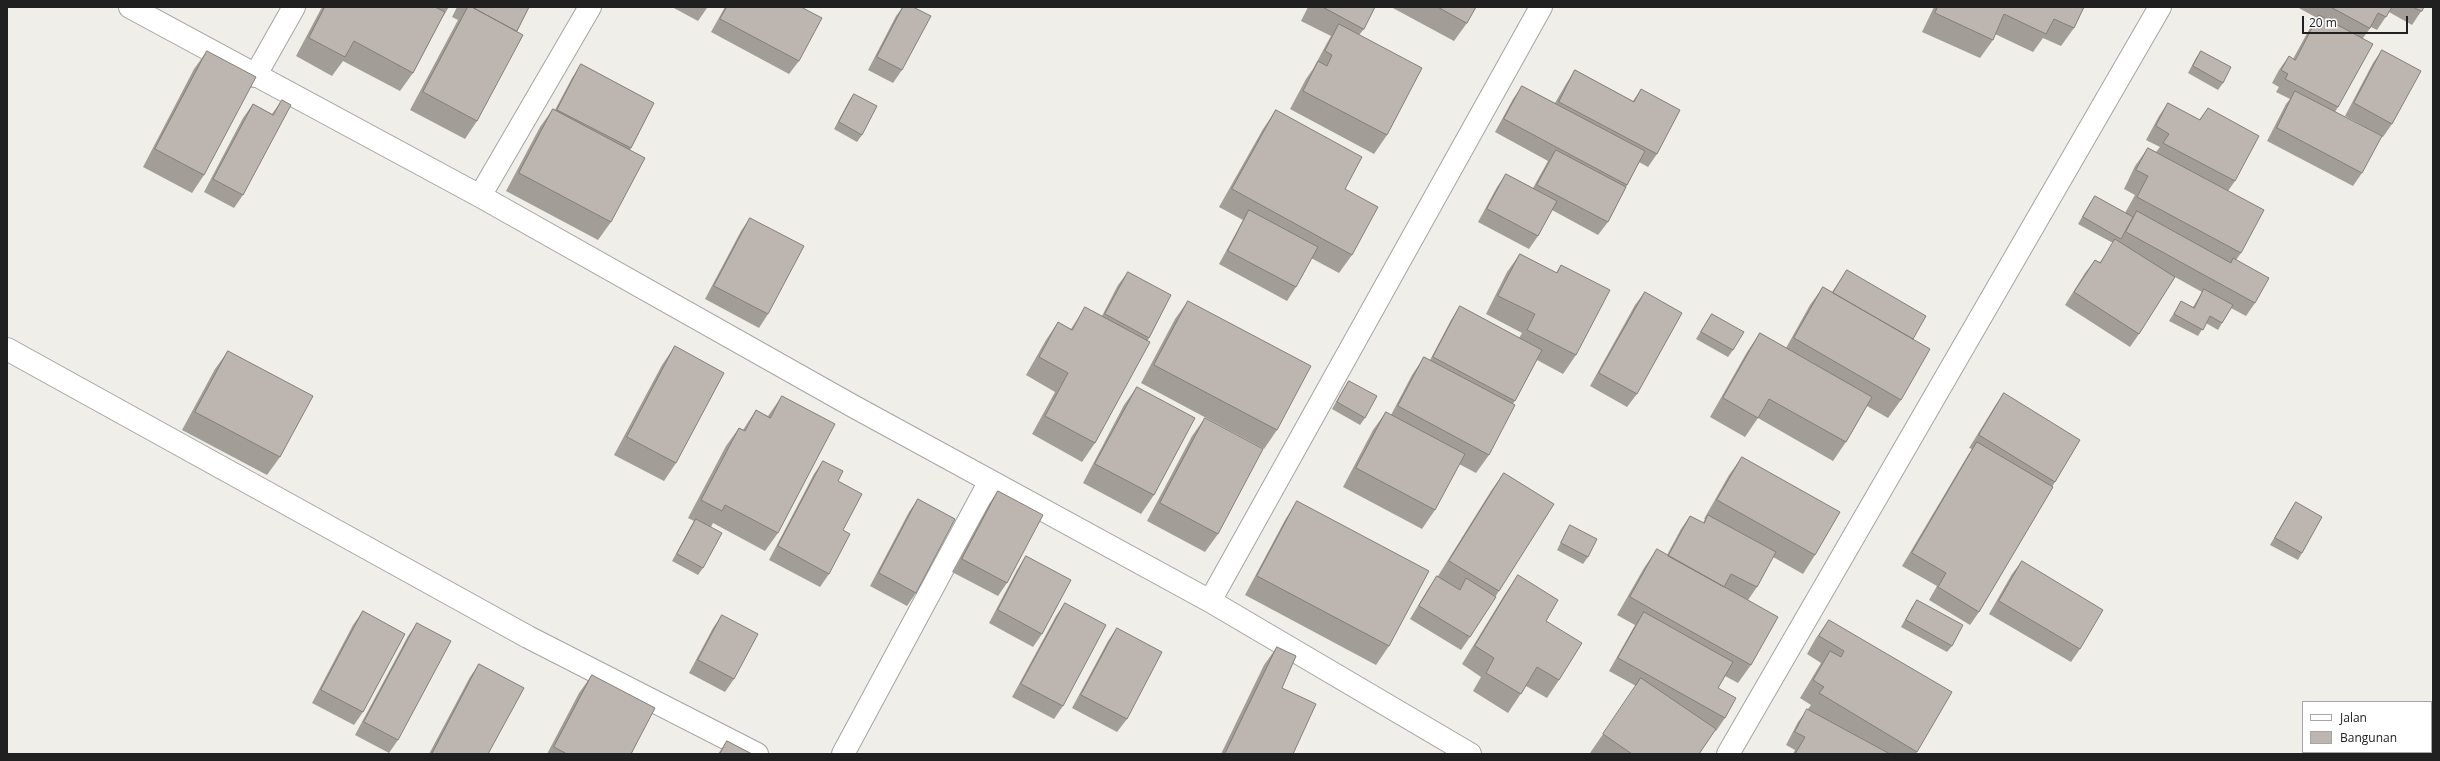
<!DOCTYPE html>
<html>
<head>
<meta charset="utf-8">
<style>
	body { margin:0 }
	#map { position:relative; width:2440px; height:761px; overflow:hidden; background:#f0eee8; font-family:"Open Sans",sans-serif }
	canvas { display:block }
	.frame { position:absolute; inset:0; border:8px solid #202020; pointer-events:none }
	.legend { position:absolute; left:2302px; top:701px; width:130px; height:52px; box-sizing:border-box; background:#fff; border:1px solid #a6a6a6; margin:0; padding:5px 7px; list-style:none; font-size:12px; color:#202020 }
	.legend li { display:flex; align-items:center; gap:8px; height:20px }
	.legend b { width:20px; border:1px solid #a6a6a6 }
	.scale { position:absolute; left:2302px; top:16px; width:106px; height:18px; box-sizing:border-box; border:2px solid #202020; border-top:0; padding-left:5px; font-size:12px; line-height:14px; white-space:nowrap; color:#202020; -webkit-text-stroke:3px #fff; paint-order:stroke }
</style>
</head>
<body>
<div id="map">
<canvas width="2440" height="761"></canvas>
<div class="frame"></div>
<ul class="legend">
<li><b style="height:5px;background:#fff"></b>Jalan</li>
<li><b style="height:11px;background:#bdb6b0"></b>Bangunan</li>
</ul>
<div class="scale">20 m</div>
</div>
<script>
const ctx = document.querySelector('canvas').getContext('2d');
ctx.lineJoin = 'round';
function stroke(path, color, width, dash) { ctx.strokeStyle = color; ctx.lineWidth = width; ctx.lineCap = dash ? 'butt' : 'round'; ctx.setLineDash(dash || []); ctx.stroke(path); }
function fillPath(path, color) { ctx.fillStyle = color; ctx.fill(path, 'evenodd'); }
const street = new Path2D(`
	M130,7l350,189 371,209 359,196 260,153
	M255,76l39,-69
	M480,196l110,-189
	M7,349l521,288 229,117
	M1210,601l331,-594
	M843,754l147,-273
	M1728,754l432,-747`);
stroke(street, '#a4a4a4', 24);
stroke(street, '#fff', 22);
fillPath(new Path2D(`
	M322,7h127l-7,11 -29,55 -13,18 -57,-30 -11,15 -36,-20z
	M457,7h72l-12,24 -40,90 -12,18 -55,-29 48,-90 -6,-3z
	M672,7h34l1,1 -9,13z
	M725,7h76l-2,54 -10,13 -78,-42z
	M903,7h10l-11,63 -9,13 -25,-13 28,-54z
	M1308,7h67l-11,22 -5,6 28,100 -13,19 -84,-45 16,-30 7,-10 14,-26 4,-7 -30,-15z
	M1391,7h85l-9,16 -13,18z
	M1934,7h150l-10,21 -13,18 -18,-8 -10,14 -38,-18 -2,6 -13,18 -58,-26z
	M2297,7h127l-12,18 -23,-13 -12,18 -6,-3 -8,11 -25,69 -3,5 27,61 -9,13 -86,-45 19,-37 4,-5 -14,-7 3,-5 -7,-4 7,-13 10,-14 4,3 17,-31 7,-10z
	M2382,50l10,74 -9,13 -38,-21 28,-53z
	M207,51l-3,124 -12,18 -49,-26 51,-98z
	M2201,51l22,32 -5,7 -30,-17 8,-15z
	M581,64l73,39 -24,47 -19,72 -13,18 -92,-49 34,-64 13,-18 2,1 17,-32z
	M1575,70l58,31 8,-12 16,65 -9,13 -9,-5 -31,60 -10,13 -46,-25 -14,26 -9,13 -51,-27 19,-35 9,-13 27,14 15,-27 -53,-29 18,-33 9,-13 33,17 11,-19z
	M854,94l8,41 -5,7 -23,-13 15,-28z
	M282,100l-39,95 -9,13 -30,-16 39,-74 10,-14 19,10z
	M2168,103l31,17 9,-12 27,73 -7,10 13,62 -5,7 19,43 -9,13 -15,-8 -9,15 -4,7 -12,-7 -8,13 -29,-15 8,-13 4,-7 12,6 9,-15 -27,-15 -36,57 -9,13 -65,-42 20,-32 10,-13 5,2 13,-19 -35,-19 12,-21 5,-7 30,17 10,-18 -11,-6 11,-23 13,-18 8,4 4,-5 -14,-7 13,-24z
	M1276,110l69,79 7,66 -13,18 -28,-15 -15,29 -9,14 -68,-37 24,-44 -24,-13 44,-78z
	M750,218l18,96 -9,14 -54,-29 36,-68z
	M1520,254l36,19 5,-8 15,90 -13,19 -26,-14 -24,44 -24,51 -13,18 -17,-9 -24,46 -13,19 -79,-42 30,-57 13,-18 5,3 21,-40 12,-18 6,3 21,-40 9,-14 59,32 3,-5 -36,-19 21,-42z
	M1847,270l66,69 -12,61 -13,18 -21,-12 -21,36 -13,19 -75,-43 -13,19 -35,-20 37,-65 13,-19 26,15 24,-43 13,-18 9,5z
	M1128,272l21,66 -54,105 -13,19 -50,-28 23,-42 -29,-17 20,-35 12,-18 13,7 14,-22 17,9 16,-31z
	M1645,292l-8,102 -10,13 -37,-21 45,-81z
	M1188,301l89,129 -13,19 -123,-66 34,-64z
	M1712,314l21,36 -5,7 -32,-18 11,-18z
	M675,346l1,117 -12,18 -50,-26 48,-90z
	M228,351l52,106 -13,18 -85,-45 33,-61z
	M1349,381l16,37 -5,7 -28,-16 12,-21z
	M1137,387l17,108 -13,19 -58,-31 41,-78z
	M2004,393l51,89 -76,130 -9,13 -41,-25 8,-14 -35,-20 66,-111 4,-6 -3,-1 26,-42z
	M782,396l-4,137 -13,18 -52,-28 -2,4 -8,41 -5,7 -26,-14 19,-35 3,-5 -6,-3 38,-72 13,-18 4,2 13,-20 12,6z
	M1205,418l13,116 -13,18 -58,-31 45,-85z
	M1742,457l73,98 -12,19 -30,-17 -16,30 -9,13 3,65 -13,18 -13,-7 -7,12 7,30 -9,13 -1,-1 -16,24h-106l-3,-1 46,-67 -27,-15 26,-46 -18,-10 27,-47 13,-19 10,6 14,-26 9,-13 13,7 2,-4h-1l25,-44z
	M823,461l15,20 -9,93 -9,13 -51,-27 45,-86z
	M1504,473l-5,118 -29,46 -9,13 -51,-31 18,-30 9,-13h1l53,-85z
	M998,491l9,92 -9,13 -46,-24 37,-68z
	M918,499l-2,94 -9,13 -37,-20 39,-74z
	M1297,501l92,145 -13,19 -131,-70 40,-75z
	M2296,502l6,51 -4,7 -28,-15 21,-36z
	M1570,525l18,32 -5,7 -26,-14 9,-18z
	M1026,556l16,78 -9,13 -44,-24 28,-53z
	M2022,561l58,88 -9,13 -82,-48 23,-40z
	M1518,575l28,46 13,59 -12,18 -21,-12 -18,27 -35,-22 8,-14 -19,-13 43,-70z
	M1917,600l35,46 -5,6 -46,-25 11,-20z
	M1065,603l-2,103 -9,13 -42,-22 44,-81z
	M363,611v101l-9,13 -42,-22 41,-78z
	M722,615l12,64 -9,13 -36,-19 24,-45z
	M1829,620l88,132 -1,2h-123l2,-4 -9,-5 12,-23 13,-17 -11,-7 21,-35 -14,-9 9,-16z
	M417,623l-19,117 -9,13 -34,-18 53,-99z
	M1117,628l10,91 -10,13 -45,-24 36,-67z
	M1277,647l5,41 11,66h-72l43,-89z
	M479,664l9,90h-59l41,-77z
	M592,675l39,79h-84l32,-61z
	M727,741l25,13h-34z`), '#a39d97');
const building = new Path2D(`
	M325,7h110l10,5 -32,61 -59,-32 -9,16 -36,-19z
	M468,7h4l51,28 -46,86 -54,-29z
	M472,7h57l-12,24z
	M727,7h74l21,11 -23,43 -79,-42z
	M903,7h10l18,9 -29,54 -25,-13z
	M1323,7h52l-11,22z
	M1438,7h38l-9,16z
	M1938,7h146l-10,21 -20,-9 -8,15 -42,-20 -11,26 -58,-27z
	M2331,7h61l-6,10 -8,-4 -8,15z
	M2413,7h11l-2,4z
	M2319,15l54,29 -35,63 -53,-28 3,-5 -7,-4 8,-14 6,4z
	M1339,24l83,44 -35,67 -84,-44 15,-30 9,5 5,-11 -7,-4z
	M2382,50l39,21 -29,53 -38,-21z
	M207,51l49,26 -52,98 -49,-26z
	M2201,51l30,16 -8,16 -30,-17z
	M581,64l73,39 -23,45 -74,-38z
	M1575,70l59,32 7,-13 39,21 -23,44 -98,-52z
	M1522,86l123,65 -18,34 -123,-66z
	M2295,91l87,45 -20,37 -85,-45z
	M854,94l23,12 -15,29 -23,-13z
	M282,100l9,5 -48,90 -30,-16 40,-75 20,11z
	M2168,103l32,17 8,-12 51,28 -24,45 -72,-38 6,-9 -13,-8z
	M553,109l92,49 -34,64 -92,-49z
	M1276,110l86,47 -17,32 33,18 -26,48 -120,-66z
	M2148,148l116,62 -23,43 -104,-56 11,-21 -12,-6z
	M1556,150l70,37 -18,35 -71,-37z
	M1506,174l51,27 -19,35 -51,-27z
	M2095,196l38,21 -12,22 -38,-22z
	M1249,210l69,37 -22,40 -68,-36z
	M2137,211l94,52 2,-5 36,20 -14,25 -129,-71z
	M750,218l54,28 -36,68 -54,-28z
	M2115,239l60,38 -36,57 -65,-42 21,-32 5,3z
	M1520,254l37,19 4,-8 49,25 -34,65 -49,-25 8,-16 -37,-18z
	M1847,270l79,46 -13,23 -80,-46z
	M1128,272l43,23 -22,43 -44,-24z
	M1823,287l107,62 -29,51 -107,-62z
	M2204,289l29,16 -11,18 -12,-7 -7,14 -29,-16 7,-13 13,7z
	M1645,292l37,21 -45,81 -38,-21z
	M1188,301l123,65 -34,64 -123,-65z
	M1460,306l82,44 -27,51 -82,-44z
	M1085,307l65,35 -55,101 -50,-27 23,-43 -29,-16 19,-35 14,8z
	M1712,314l32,18 -11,18 -32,-18z
	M1760,333l112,64 -26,45 -77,-43 -11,19 -35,-20z
	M675,346l49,27 -48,90 -49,-26z
	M228,351l85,45 -33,61 -85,-45z
	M1424,357l91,48 -26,50 -91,-49z
	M1349,381l28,15 -12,22 -28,-16z
	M1137,387l58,31 -41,77 -59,-31z
	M2004,393l76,47 -25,42 -76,-47z
	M782,396l53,28 -57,109 -53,-28 -3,6 -21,-11 38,-72 6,3 11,-21 14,8z
	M1386,412l79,42 -30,56 -79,-42z
	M1205,418l58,31 -45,85 -58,-31z
	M1977,442l76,45 -74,125 -41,-25 8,-14 -34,-20z
	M1742,457l98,55 -25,43 -98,-55z
	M823,461l20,10 -5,10 24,13 -19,36 7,4 -21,40 -51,-28z
	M1504,473l50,31 -55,87 -50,-30z
	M998,491l45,24 -36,68 -45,-24z
	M918,499l37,20 -39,74 -37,-20z
	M1297,501l132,70 -40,75 -132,-70z
	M2296,502l26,15 -20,36 -27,-15z
	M1708,515l68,37 -19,35 -26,-13 -7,13 -56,-31 22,-40 14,7z
	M696,519l26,14 -19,35 -26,-14z
	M1570,525l27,14 -9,18 -27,-14z
	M1657,549l121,68 -27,48 -121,-68z
	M1026,556l45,24 -29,54 -44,-24z
	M2022,561l81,49 -23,39 -81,-48z
	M1518,575l40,25 -12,21 36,22 -23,37 -22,-13 -16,27 -35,-21 8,-15 -19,-12z
	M1437,576l23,14 6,-12 30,19 -26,40 -51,-31z
	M1917,600l46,25 -11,21 -46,-26z
	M1065,603l41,22 -43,81 -42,-22z
	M363,611l42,23 -42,78 -42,-22z
	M1644,612l89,50 -15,26 18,10 -11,20 -107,-60z
	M722,615l36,19 -24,45 -36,-19z
	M1829,620l123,72 -35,60 -98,-59 5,-6 -11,-7 17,-29 11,6 3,-6 -25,-15z
	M417,623l34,18 -53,99 -34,-18z
	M1117,628l45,24 -35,67 -46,-24z
	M1277,647l19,9 -14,32 34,16 -23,50h-68z
	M479,664l45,24 -36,66h-56z
	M592,675l63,33 -24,46h-64l-13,-7z
	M1641,678l75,51 -17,25h-67l-29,-20z
	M1807,709l83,45h-95l10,-17 -10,-5z
	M727,741l25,13h-32z`);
fillPath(building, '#bdb6b0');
stroke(building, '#847f7b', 1);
</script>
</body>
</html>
